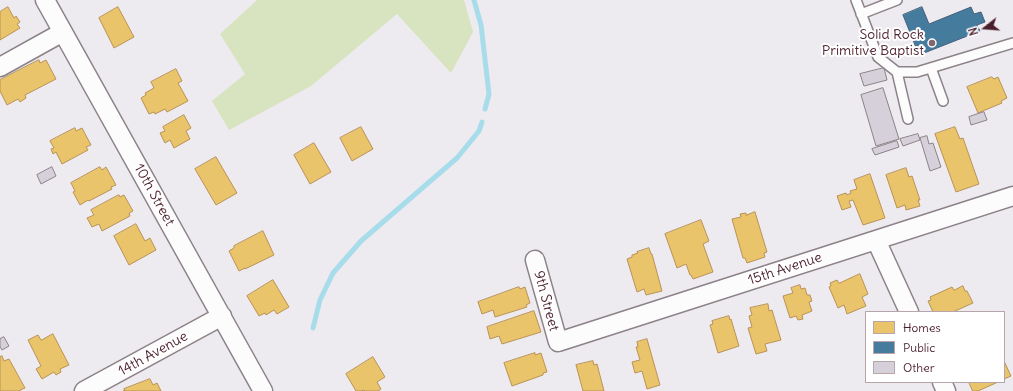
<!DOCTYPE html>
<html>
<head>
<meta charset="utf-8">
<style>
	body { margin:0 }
	#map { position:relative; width:1013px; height:391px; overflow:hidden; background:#edeaf0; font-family:Delius,sans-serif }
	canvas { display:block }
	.legend { position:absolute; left:865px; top:311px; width:140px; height:72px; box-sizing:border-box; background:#fff; border:1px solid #b7a5aa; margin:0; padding:5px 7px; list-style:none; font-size:12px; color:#4a1f2b }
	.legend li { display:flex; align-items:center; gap:8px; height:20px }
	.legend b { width:20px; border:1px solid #b7a5aa }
	.north { position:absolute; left:965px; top:8px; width:40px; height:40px; -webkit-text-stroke:3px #fff; paint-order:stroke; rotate:253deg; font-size:11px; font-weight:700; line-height:16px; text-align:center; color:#4a1f2b }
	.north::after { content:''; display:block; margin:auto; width:14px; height:18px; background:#4a1f2b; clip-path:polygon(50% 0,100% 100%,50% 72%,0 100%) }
</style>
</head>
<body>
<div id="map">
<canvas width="1013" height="391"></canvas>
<ul class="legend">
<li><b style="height:11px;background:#e9c46a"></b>Homes</li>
<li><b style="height:11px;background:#457b9d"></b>Public</li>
<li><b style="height:11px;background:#d6d0db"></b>Other</li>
</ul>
<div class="north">N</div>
</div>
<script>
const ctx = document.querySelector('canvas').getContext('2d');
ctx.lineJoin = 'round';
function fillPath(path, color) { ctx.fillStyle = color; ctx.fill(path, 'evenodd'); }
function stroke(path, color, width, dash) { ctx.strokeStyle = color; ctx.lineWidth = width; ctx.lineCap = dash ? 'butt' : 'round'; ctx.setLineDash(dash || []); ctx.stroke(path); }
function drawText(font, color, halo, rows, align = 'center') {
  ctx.font = font + ' Delius,sans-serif'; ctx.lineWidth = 4; ctx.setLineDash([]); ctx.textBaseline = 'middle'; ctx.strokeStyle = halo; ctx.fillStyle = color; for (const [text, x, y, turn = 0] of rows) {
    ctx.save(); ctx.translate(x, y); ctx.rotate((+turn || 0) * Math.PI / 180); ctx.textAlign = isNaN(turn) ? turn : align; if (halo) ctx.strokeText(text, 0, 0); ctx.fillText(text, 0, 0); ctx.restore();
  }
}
fillPath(new Path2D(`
	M257,0h207l9,32 -22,41 -54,-59 -86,72 -82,44 -17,-29 33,-27 -25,-40z`), '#d7e4bf');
const homes = new Path2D(`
	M8,7l6,11 2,-2 4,6 -3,2 3,4 -20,12v-28z
	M118,7l16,30 -20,11 -15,-30z
	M39,60l1,3 6,-3 10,19 -31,16 1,3 -6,4 -2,-3 -11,6 -7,-14v-11z
	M176,69l6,12 -4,2 10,18 -21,11 -2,-3 -10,5 -1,-2 -5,2 -8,-16 5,-3 -1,-2 9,-5 -3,-6z
	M992,77l2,2 4,-2 9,21 -6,3 1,2 -24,10 -11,-26z
	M184,115l7,13 -5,3 4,8 -16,9 -4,-8 -5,3 -5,-10 5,-2 -2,-4z
	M361,127l12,22 -21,12 -12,-23z
	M955,127l5,12 3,-1 16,46 -23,8 -21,-58z
	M75,128l1,3 6,-3 9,17 -5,2 2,3 -26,14 -6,-12 -3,2 -2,-5 3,-1 -4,-7z
	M314,143l17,29 -21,12 -16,-29z
	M216,157l21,36 -21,12 -21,-36z
	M100,167l2,3 4,-3 10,18 -5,2 1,2 -23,12 -1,-1 -8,5 -7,-13 2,-1 -4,-8z
	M906,168l3,9 3,-1 8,24h-2l2,6 -14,4 -1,-5 -8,3 -11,-33z
	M870,174l15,44 -22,7 -10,-25 -4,1 2,6 -9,3 -5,-14 9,-3 1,2 4,-2 -1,-2 7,-2 -3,-9z
	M119,195l1,2 4,-2 9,16 -4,2 1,3 -28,15 -3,-7 -7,3 -5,-9 7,-3 -3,-5z
	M755,212l12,40 -3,1 1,4 -18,6 -2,-5h-2l-11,-39 9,-2 -1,-3 6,-1v2z
	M701,220l8,21 -6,3 10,28 -20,7 -2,-4h-1l-4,-11 -9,4 -12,-34z
	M136,224l9,17 5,-3 6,12 -27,15 -15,-29z
	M263,231l11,24 -29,14v-1l-6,3 -10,-20 5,-3v-2z
	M649,248l2,6h1l10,37 -16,4 -2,-6 -7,3 -10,-33 5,-2v-2l6,-2 -1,-1z
	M860,274l8,20 -6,3 4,9 -19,8 -3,-9 -6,3 -9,-21 2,-1 -1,-3 7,-3 2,3z
	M273,280l16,27 -12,7 -3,-4 -8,5 -1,-2 -6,3 -12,-20z
	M800,285l1,4 4,-1 2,7h3l2,6 -3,1 3,9 -10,4 1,4 -5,1 -2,-4 -6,2 -7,-22 10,-3 -2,-5z
	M963,286l2,5h2l6,12 -20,9h-20l-5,-11 3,-1 -1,-3 22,-10 2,3z
	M519,287l1,2 5,-2 5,16 -4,2 1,2 -32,10 -2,-7 -11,4 -4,-12z
	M768,304l1,7 3,-1 9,30 -16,4 2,7 -11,3 -8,-26 4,-1 -3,-11 3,-1 -2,-7z
	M534,311l7,21 -39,12 -3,-8 -9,3 -3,-12z
	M729,316l1,4 1,-1 8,27 -21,7 -8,-28 3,-1 -1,-3z
	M53,334l16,31 -9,4 1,3 -5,3 -2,-3 -12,7 -6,-10 5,-3 -13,-26 10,-5 3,5z
	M647,339l13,46 -13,4 -5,-18 -7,2 -3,-11 8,-2 -4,-13h2l-1,-5z
	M535,353v2l6,-2 6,19 -4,1v2l-31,11 -8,-23z
	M2,356l2,5 5,-2 16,29 -5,2v1h-20v-34z
	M373,357l12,20 -8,5 4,7 -3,2h-13l-1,-1 -3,1h-5l-10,-17z
	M593,361l1,4 3,-1 7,27h-21l-7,-26z
	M1004,361l7,15 -7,3z
	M150,379l3,6 4,-2 4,8h-38l2,-1 -1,-1z
	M969,382h29l-20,9h-5z`);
fillPath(homes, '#e9c46a');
stroke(homes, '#b99257', 1);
const public = new Path2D(`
	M922,7l7,17 42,-17 3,7 7,-2 4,10 -8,3 3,6 -61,24 -16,-40z`);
fillPath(public, '#457b9d');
stroke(public, '#465f7b', 1);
stroke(new Path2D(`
	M474,0l7,25 8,69 -4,15
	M313,328l7,-28 13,-27 28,-32 96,-83 22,-27 3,-9`), '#a7ddea', 5);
const building = new Path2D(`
	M884,68l3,12 -23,6 -4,-12z
	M883,88l16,51 -23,7 -15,-51z
	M984,112l3,8 -16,5 -2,-8z
	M918,134l2,6 -17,6 -3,-7z
	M927,136l2,8 4,-1 8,24 -11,4 -10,-33z
	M897,141l2,6 -24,8 -3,-6z
	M52,167l4,9 -15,8 -4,-9z
	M4,337l5,9 -7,4 -2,-3v-8z`);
fillPath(building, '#d6d0db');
stroke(building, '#8c8287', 1);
const service = new Path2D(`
	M856,0l22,57 19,15 11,47
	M861,14l36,-14
	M931,68l12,33
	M897,72h20l96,-29`);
const minor = new Path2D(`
	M45,0l218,391
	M0,67l63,-35
	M876,240l33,72
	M535,260l23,82 455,-146
	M942,382l4,9
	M84,391l138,-75`);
stroke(service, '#8c8287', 12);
stroke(minor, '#8c8287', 21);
stroke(service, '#fcfcfd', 9);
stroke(minor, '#fcfcfd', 18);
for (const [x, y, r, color] of [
	[932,43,4,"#836670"]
]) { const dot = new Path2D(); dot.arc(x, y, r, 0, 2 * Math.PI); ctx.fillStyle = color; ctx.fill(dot); stroke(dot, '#fff', 1.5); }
drawText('14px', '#4a1f2b', '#fff', [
	["Solid Rock",924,35],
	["Primitive Baptist",924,51]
], 'right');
drawText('14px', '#4a1f2b', '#fff', [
	["10th Street",154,195,61],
	["15th Avenue",785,269,-18],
	["9th Street",546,301,75],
	["14th Avenue",153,354,-29]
]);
</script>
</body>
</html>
